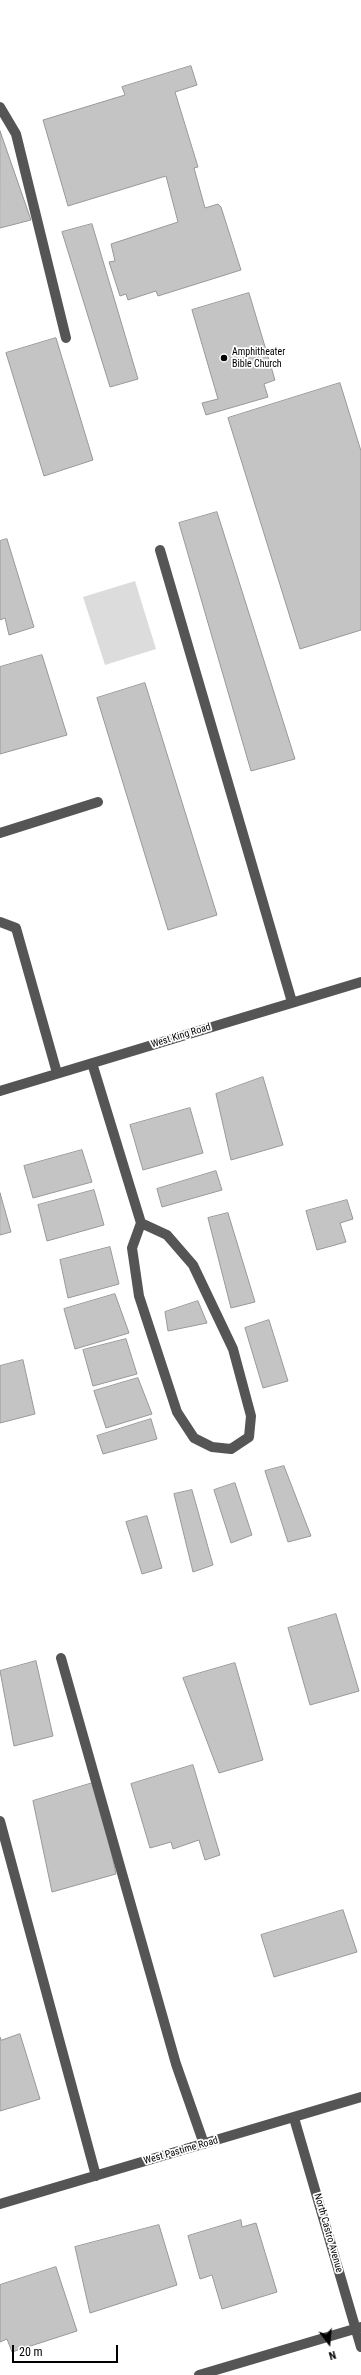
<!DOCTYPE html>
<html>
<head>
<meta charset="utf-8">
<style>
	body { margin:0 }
	#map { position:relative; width:361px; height:2375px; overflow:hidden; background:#fff; font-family:"Roboto Condensed",sans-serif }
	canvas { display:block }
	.north { position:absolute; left:309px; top:2323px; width:40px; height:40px; -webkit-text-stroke:3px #fff; paint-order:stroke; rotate:164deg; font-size:11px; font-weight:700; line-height:16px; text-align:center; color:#000 }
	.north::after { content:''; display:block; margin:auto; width:14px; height:18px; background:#000; clip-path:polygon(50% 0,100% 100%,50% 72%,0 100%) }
	.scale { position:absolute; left:12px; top:2345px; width:106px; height:18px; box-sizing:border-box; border:2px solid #000; border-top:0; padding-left:5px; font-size:12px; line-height:14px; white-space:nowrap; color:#000; -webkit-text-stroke:3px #fff; paint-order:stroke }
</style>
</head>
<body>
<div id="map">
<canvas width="361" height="2375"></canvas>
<div class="north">N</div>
<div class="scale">20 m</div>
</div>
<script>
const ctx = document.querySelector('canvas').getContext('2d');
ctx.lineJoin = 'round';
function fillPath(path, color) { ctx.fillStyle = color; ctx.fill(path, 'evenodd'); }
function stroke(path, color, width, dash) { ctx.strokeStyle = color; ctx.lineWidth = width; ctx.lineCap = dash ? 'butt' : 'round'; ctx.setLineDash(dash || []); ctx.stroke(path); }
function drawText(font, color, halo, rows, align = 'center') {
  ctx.font = font + ' "Roboto Condensed",sans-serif'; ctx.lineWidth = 3.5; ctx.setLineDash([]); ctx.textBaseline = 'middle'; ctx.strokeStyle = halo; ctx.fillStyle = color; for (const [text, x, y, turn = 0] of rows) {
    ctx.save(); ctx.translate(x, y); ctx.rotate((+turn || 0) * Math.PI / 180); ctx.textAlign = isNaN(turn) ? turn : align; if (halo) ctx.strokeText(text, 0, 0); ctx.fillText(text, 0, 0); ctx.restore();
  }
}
fillPath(new Path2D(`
	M135,581l21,68 -51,16 -22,-68z`), '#dcdcdc');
const building = new Path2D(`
	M191,66l6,19 -22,7 23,75 -4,1 11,40 13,-4 3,3 20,63 -83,26 -2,-5 -28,9 -2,-6 -6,2 -11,-34 6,-1 -4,-17 67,-22 -12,-46 -98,30 -25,-86 82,-25 -3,-8z
	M0,131l31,89 -31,8z
	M92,224l46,155 -28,8 -48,-155z
	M249,293l26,87 -11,4 4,13 -62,18 -4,-12 16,-4 -26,-89z
	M56,338l37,122 -49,16 -38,-123z
	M340,383l21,68v179l-61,19 -72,-231z
	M217,512l78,247 -44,12 -72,-248z
	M7,539l27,88 -25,8 -4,-17 -5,2v-79z
	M42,655l25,80 -67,19v-87z
	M145,683l72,232 -49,15 -71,-232z
	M263,1077l20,68 -52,15 -15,-66z
	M190,1108l13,45 -60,17 -13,-45z
	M82,1150l10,32 -59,16 -9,-32z
	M216,1171l6,19 -60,17 -5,-18z
	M94,1190l10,35 -57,16 -9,-36z
	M0,1193l11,39 -11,3z
	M347,1200l6,19 -13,4 6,19 -29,8 -11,-39z
	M228,1213l27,89 -24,6 -23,-90z
	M110,1247l9,37 -51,14 -8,-38z
	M115,1294l14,39 -54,16 -11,-40z
	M198,1301l9,22 -39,8 -3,-19z
	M269,1320l19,61 -25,7 -18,-60z
	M126,1339l11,35 -44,12 -10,-36z
	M23,1360l12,54 -35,9v-57z
	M138,1378l14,36 -46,14 -12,-37z
	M151,1419l6,20 -54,15 -6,-18z
	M284,1466l27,70 -23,6 -23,-71z
	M235,1483l17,52 -21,8 -17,-53z
	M192,1490l21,75 -20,7 -19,-78z
	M147,1516l15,52 -20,6 -16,-52z
	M336,1614l23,77 -49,14 -22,-77z
	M36,1661l17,75 -39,10 -14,-75z
	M235,1663l28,97 -44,13 -36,-95z
	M193,1765l27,90 -15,5 -6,-20 -26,9 -2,-7 -21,6 -19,-64z
	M96,1782l20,92 -64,18 -19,-91z
	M343,1910l14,42 -83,25 -13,-42z
	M20,2034l20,65 -40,12v-74l1,3z
	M241,2220l1,7 14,-4 21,69 -55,17 -10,-34 -12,4 -12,-43z
	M159,2225l18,60 -87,28 -15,-66z
	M56,2267l21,64 -65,21 -5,-13 -7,3v-57z`);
fillPath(building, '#c4c4c4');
stroke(building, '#999', 1);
stroke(new Path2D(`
	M0,107l16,27 50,204
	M160,550l132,452
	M0,833l98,-31
	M0,922l16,6 41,145
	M92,1063l49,160 -9,25 7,48 38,116 17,26 18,9 19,2 18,-12 2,-21 -18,-67 -40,-84 -26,-30 -26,-12
	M0,1091l361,-109
	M61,1658l115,406 28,80
	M0,1821l96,355
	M294,2118l67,229
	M0,2204l361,-107
	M199,2375l162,-48`), '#555', 10);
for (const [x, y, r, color] of [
	[224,358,4,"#000"]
]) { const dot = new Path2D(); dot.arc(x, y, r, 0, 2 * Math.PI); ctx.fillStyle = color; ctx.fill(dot); stroke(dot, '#fff', 1.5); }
drawText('10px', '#000', '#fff', [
	["Amphitheater",232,352],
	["Bible Church",232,364]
], 'left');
drawText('10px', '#000', '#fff', [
	["West King Road",181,1036,-17],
	["West Pastime Road",181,2151,-16],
	["North Castro Avenue",328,2233,74]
]);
</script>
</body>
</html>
